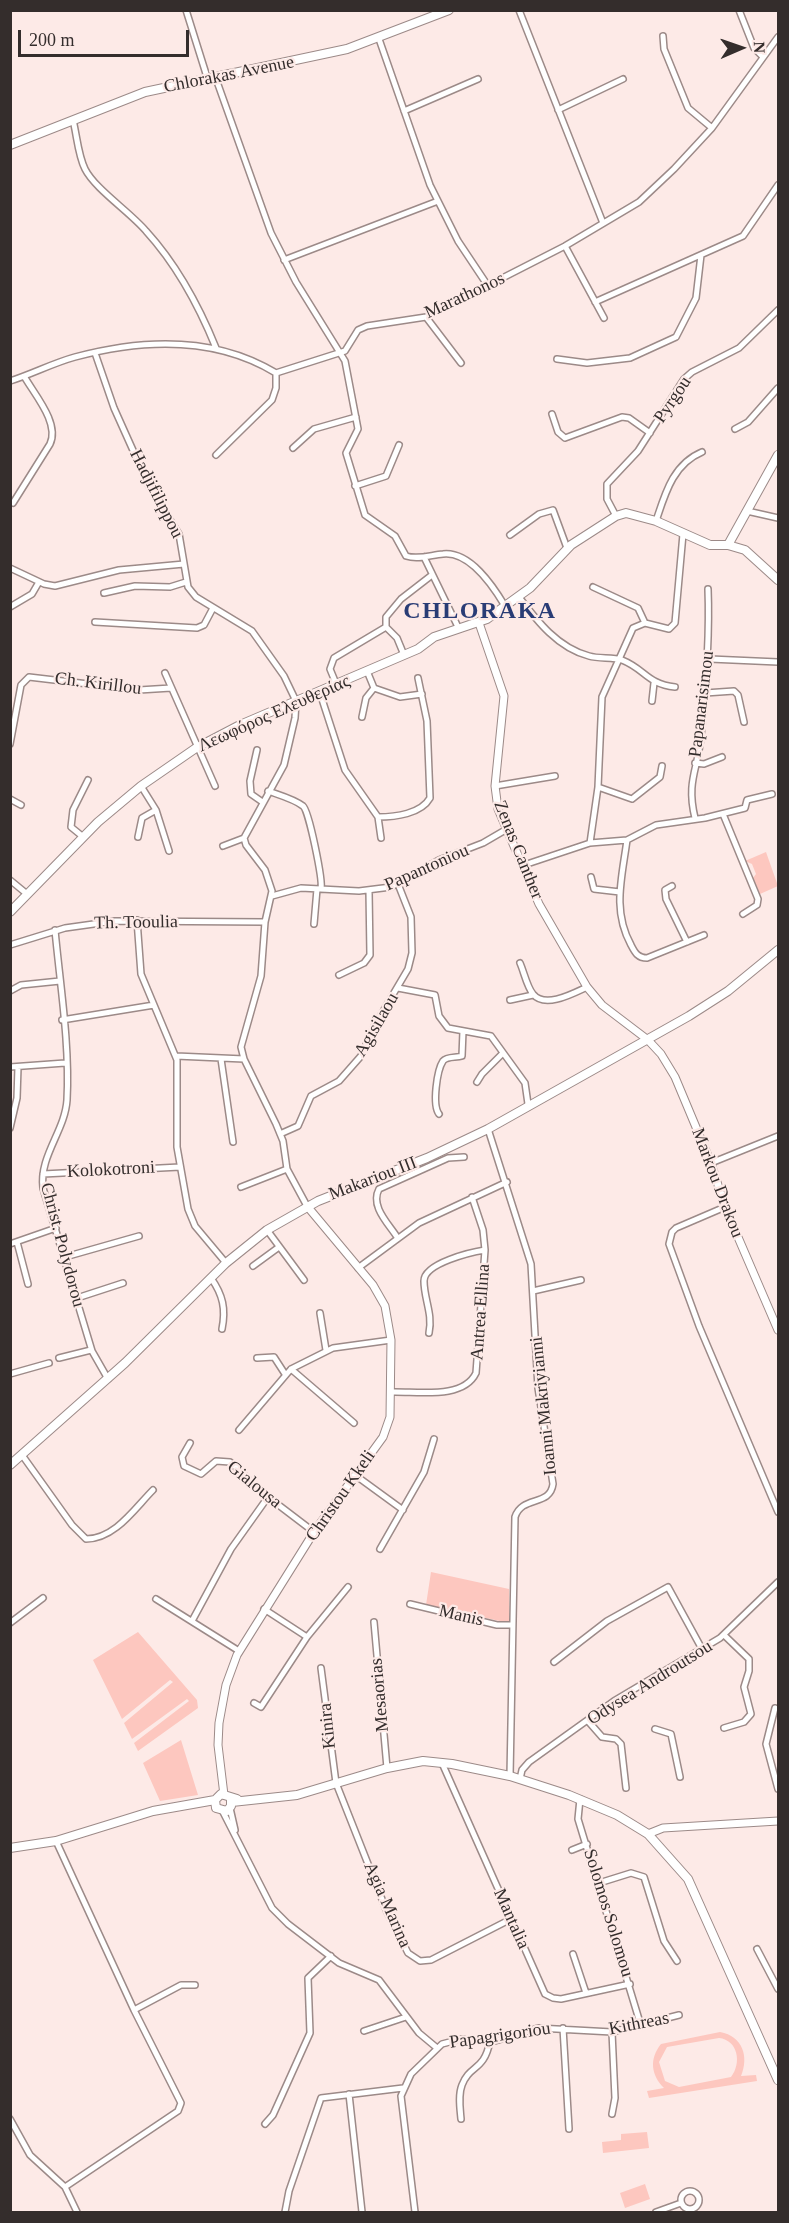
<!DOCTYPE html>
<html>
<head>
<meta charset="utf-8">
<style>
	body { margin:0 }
	#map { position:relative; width:789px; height:2223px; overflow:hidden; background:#fdeae7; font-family:Georgia,serif }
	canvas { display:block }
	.frame { position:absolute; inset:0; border:12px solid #342d2c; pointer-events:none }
	.north { position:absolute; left:711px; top:18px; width:60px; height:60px; -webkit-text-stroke:4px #fdeae7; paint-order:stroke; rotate:88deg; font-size:16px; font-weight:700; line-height:24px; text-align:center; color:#342d2c }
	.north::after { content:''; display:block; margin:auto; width:21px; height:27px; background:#342d2c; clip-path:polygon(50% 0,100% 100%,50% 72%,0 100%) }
	.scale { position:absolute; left:18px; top:30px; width:171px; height:27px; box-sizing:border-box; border:3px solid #342d2c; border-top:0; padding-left:8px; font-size:18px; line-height:21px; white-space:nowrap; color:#342d2c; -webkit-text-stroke:4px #fdeae7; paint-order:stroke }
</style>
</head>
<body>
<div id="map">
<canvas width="789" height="2223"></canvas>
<div class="frame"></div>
<div class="north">N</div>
<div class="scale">200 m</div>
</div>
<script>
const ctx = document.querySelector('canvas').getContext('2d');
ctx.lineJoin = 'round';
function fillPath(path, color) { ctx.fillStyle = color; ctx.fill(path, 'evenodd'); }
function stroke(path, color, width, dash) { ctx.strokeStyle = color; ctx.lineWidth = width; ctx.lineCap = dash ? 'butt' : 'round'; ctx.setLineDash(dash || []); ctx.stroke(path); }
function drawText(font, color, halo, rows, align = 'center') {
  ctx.font = font + ' Georgia,serif'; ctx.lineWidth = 4.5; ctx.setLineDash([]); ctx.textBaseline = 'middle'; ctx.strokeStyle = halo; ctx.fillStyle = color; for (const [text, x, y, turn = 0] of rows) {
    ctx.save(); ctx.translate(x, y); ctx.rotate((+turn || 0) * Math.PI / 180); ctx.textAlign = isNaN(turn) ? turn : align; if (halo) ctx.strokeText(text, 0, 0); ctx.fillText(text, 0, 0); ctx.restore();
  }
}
fillPath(new Path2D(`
	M766,852l12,34 -18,8 -7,-16 3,-4 -4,-10 -7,-3z
	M431,1572l78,17v34l-83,-18z
	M138,1632l59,68 1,8 -60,43 -4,-8 55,-42 -2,-2 -55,40 -8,-16 49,-41 -3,-2 -48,39 -29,-59z
	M181,1740l17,55 -38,6 -17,-38z
	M720,2032c23,4 29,25 21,44l15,-1 1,6 -108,17 -2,-7 17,-3c-13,-13 -15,-29 -3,-44zM719,2038c19,2 23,25 12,39l-52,10 -14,-6 -6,-19 8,-15z
	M647,2132l2,16 -46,5 -1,-11 19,-2v-6z
	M645,2184l5,15 -25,9 -5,-15z`), '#fdc7bf');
const minor = new Path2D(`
	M186,10l21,67
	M519,10l84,213
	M739,10l15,38 9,9
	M663,36l1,13 24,59 24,20
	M379,39l51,146 28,56 30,45
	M215,76l56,157 25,49 49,79 13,68 -12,24 19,62 30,21 11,20c12,4 25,-1 37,-2 27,-3 50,32 62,52
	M558,110l65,-31
	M404,111l74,-32
	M73,120c4,16 5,35 12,49 10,20 45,43 61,62 31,34 53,75 70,117
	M565,246l39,72
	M284,260l154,-59
	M595,302l148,-66 35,-51
	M426,317l35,46
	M95,353l19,55 35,78 30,48 9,53 8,10 56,34 32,45 12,25 -1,17 -11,47 -40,73 2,7 19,25 7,21 -7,31 -4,54 -20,71 3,12 32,65 7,17 4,28 20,37
	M557,359l30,4 43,-5 46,-21 20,-39 5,-43
	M10,381c22,-7 43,-18 65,-24 67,-18 140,-21 201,16l69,-22 13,-21 9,-4 59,-9 139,-71 74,-44 35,-33 38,-41 66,-91
	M552,414l6,18 7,6 57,-21 7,1 21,15
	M735,429l13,-7 30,-34
	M293,448l21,-19 42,-12
	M216,455l56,-55 4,-12v-15
	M355,486l31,-10 13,-31
	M13,503l37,-59c10,-21 -16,-50 -26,-68
	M747,511l31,7
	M616,516l-9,-17v-15l31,-33 46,-72 8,-7 47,-24 39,-38
	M656,521c9,-27 17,-57 46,-69
	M510,535l29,-21 14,-4 14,38
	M424,557l35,72
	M10,568l34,16 11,2 64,-16 65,-6
	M593,587l45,21 7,15
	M104,593l31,-7 35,1 16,-5
	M519,597c18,24 39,51 70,59 10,3 23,1 33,4 23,9 25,24 53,27
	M10,607l22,-13 7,-12
	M95,622l102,6 7,-3 9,-17
	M404,655l-7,-17 -11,-11v-10l15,-18 31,-24
	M710,659l68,3
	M165,673l50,113
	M337,686l-7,-17 4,-11 52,-31
	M374,688l26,9 22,-3
	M320,693l25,77 33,47 3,21
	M705,693l29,-2 4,4 6,27
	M652,701l2,-18
	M362,717l4,-19 8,-10 -7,-17
	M10,744l11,-59 8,-8 110,13 32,-2
	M257,750l-7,31 1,13 10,7
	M695,763l9,1 18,-7
	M495,786l60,-10
	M598,787l34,12 28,-22 2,-11
	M268,791c11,4 26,8 35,15 6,5 20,74 18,83
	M10,799l11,6
	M156,810l13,41
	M723,814l35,85 -1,6 -14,9
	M378,817c17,0 43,-3 52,-19l-3,-77 -9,-43
	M695,818c-9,-37 3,-48 6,-82 5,-49 9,-97 7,-147
	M82,836l-11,-9 2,-17 15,-30
	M138,837l4,-19 14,-8 -15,-24
	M627,840c-5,38 -15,70 4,105 4,8 7,13 16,13l57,-23
	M590,843l8,-56 4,-90 31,-69 12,-5 24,6 6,-6 8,-89
	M223,846l21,-8
	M524,865l66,-22 37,-3 29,-15 49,-7 40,-10 2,-8 25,-6
	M591,877l3,12 26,3
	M10,880l17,14
	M672,886l-7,4 1,9 21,43
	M272,896l29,-8 58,3 32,-4 48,-27 44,-17 24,-14
	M137,920l4,54 36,86v87l11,62 7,17 31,37
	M314,924l3,-35
	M55,930c5,54 15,115 12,170 -2,31 -28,56 -24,88l49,163 16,28
	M10,945l55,-17 50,-7 150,1
	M520,963c4,9 7,24 13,31 12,15 41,-1 54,-7
	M339,975l25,-12 6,-8 -1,-64
	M398,988l37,7 4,21 9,12 43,8 34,47 3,21
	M10,991l11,-6 39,-4
	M510,1000l23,-5
	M62,1020l92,-15
	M176,1056l68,3
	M221,1059l12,83
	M10,1067l55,-4
	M477,1082l5,-8 20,-20
	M439,1114c-7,-9 -2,-44 4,-53 4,-5 13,-3 19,-5l1,-25
	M10,1128l7,-30 1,-31
	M488,1129l43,135 7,124 15,96c-3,23 -31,11 -38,33l-5,259
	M280,1134l18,-8 13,-30 28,-15 22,-25 14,-31 33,-56 4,-16 -1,-36 -13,-33
	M711,1163l67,-27
	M43,1174l137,-7
	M241,1187l46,-18
	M725,1207l-49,21 -4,4 -3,12 30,82 79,186
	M267,1230l37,50
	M397,1237c-9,-14 -27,-31 -18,-48l69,-31 16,-1
	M17,1242l11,42
	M10,1244l46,-16
	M65,1257l74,-21
	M253,1266l26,-19
	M358,1268l61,-45 88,-41
	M211,1278c12,17 15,31 11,51
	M533,1291l48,-11
	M77,1298l46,-15
	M320,1313l6,37
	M429,1333c4,-19 -5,-34 -5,-52 0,-18 48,-29 61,-31
	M59,1358l32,-8
	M257,1358l17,-1 11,17
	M291,1369l63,54
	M10,1374l39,-11
	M391,1392c26,-1 72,8 85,-19l9,-123 -2,-20 -11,-33
	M239,1430l52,-61 42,-21 58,-8
	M190,1443l-8,14 2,9 17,8 15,-13 14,1 38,35 46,35
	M22,1455l50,70 14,14c29,0 49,-31 67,-49
	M355,1475l48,35
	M380,1549l44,-77 10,-33
	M156,1599l83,52
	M410,1604l87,21h15
	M264,1609l43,28
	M192,1621l39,-72 37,-52
	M374,1622l13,146
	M10,1623l33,-25
	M554,1662l53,-41 61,-34 34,62
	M321,1668l15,115 51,129 21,41 12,8 11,-1 80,-41
	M254,1703l7,4 46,-70 41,-50
	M775,1708l-9,36 12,45
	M588,1721l14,16 14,2 5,5 5,44
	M724,1728l20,-6 7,-8 -7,-27 5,-16v-12l-25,-24
	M655,1729l16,5 9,43
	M442,1763l103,231 8,4 8,1 69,-15
	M520,1779l2,-9 7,-8 85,-61 106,-63 58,-56
	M580,1799l-2,20 63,207
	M230,1808l5,22
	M223,1812l49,96 16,16 51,39 40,17 40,53 18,15
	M56,1841l78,169 47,93 -3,8 -113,76
	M572,1850l15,-6
	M599,1883l32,-10 13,4 20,64 13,20
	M757,1949l21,40
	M573,1954l13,39
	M134,2010l47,-25h14
	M563,2028l6,101
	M364,2031l42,-14
	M349,2094l13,118
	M612,2114l3,-16 -3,-66
	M10,2119l20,36 35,32 12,25
	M461,2119c-1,-11 -3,-24 1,-34 8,-21 22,-13 28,-44
	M265,2124l8,-9 37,-82 -2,-55 23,-22
	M681 2200a9 9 0 1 1 18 0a9 9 0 1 1-18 0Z
	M285,2212l4,-21 32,-93 82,-10
	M415,2212l-14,-116 10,-22 31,-30 19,-5 34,2 43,-13 74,4 67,-17
	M656,2212l25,-9`);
const tertiary = new Path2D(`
	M479,623l25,73 -9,90 3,23 41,95 48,83 15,18 46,35 13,14 14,23 36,86 14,44 53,123
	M224,1795l-6,-50 1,-22 7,-38 11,-30 77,-123 69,-95 7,-20 1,-77 -6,-34 -12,-21 -66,-79
	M648,1834l15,-6 115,-7`);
const secondary = new Path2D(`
	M10,145l135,-53 202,-43 102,-39
	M728,545l50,-90
	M10,912l88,-90 43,-36 55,-38 44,-23 178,-76 16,-12 53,-18 43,-31 41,-43 45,-29 10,-3 30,8 54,24h18l17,5 33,30
	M10,1465l115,-102 101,-100 41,-33 51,-29 109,-43 61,-29 201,-113 39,-25 50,-41
	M231,1799v7l-4,5 -11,-3 -1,-8 6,-6 16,5
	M232,1802l65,-7 90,-27 36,-7 29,3 58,12 59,19 48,20 31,19 40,45 90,201
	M10,1848l46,-7 97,-30 62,-11`);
stroke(minor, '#9c8a88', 8);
stroke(tertiary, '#9c8a88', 9);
stroke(secondary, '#9c8a88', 10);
stroke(minor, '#fff', 5);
stroke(tertiary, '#fff', 7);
stroke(secondary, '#fff', 8);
drawText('18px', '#342d2c', '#fdeae7', [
	["Chlorakas Avenue",229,75,-11],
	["Marathonos",465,296,-25],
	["Pyrgou",673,400,-56],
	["Hadjifilippou",156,494,63],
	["Ch. Kirillou",98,684,7],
	["Papanarisimou",702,704,-83],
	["Λεωφόρος Ελευθερίας",274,714,-24],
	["Zenas Canther",518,850,68],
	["Papantoniou",427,868,-24],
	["Th. Tooulia",136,923,-1],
	["Agisilaou",377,1025,-60],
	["Kolokotroni",111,1170,-3],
	["Makariou III",373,1179,-21],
	["Markou Drakou",717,1183,69],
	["Christ. Polydorou",62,1245,75],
	["Antrea Ellina",481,1312,-86],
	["Ioanni Makriyianni",544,1406,-96],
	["Gialousa",254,1485,39],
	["Christou Kkeli",341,1496,-55],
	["Manis",461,1616,13],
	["Odysea Androutsou",650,1683,-32],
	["Mesaorias",380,1695,-95],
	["Kinira",328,1726,-96],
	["Agia Marina",387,1905,66],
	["Solomos Solomou",608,1913,73],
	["Mantalia",511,1919,66],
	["Kithreas",639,2024,-11],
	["Papagrigoriou",500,2036,-8]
]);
ctx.letterSpacing = '1.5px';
drawText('bold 24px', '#293c75', '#fdeae7', [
	["CHLORAKA",480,612]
]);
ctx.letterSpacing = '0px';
</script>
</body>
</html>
